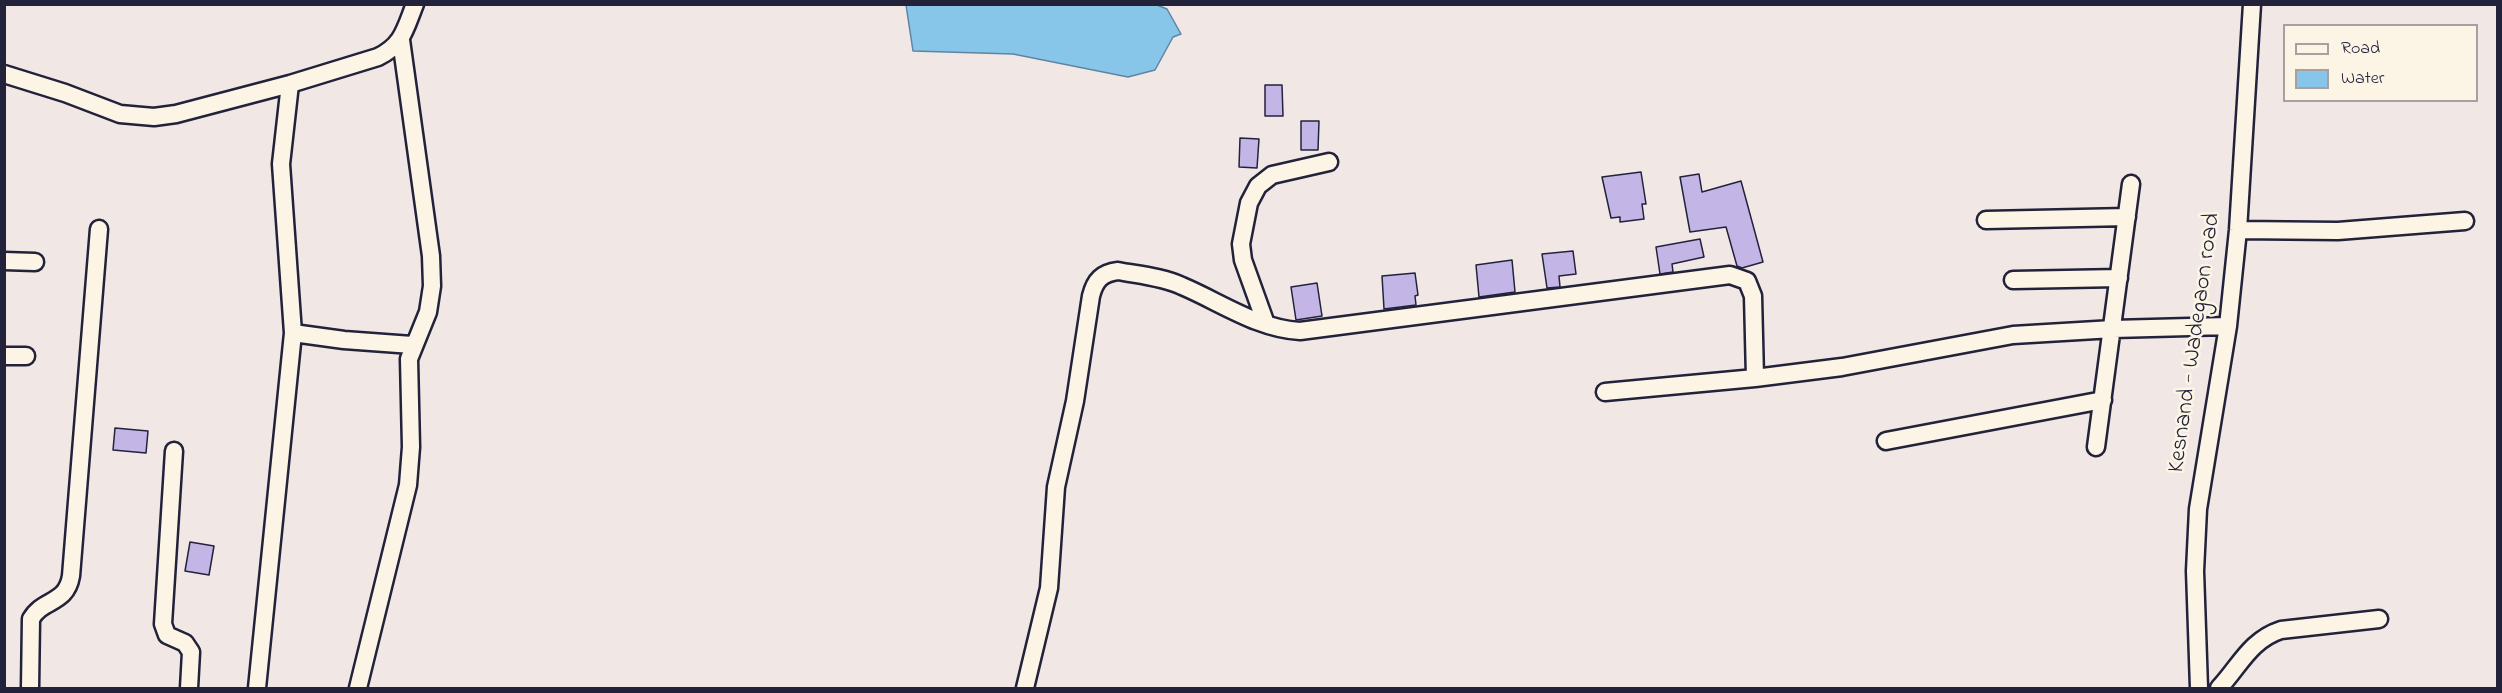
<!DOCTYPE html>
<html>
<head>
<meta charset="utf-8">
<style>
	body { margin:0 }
	#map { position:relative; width:2502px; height:693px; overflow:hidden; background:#f1e8e5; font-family:"Indie Flower",sans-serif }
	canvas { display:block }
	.frame { position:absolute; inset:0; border:6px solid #22223b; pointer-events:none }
	.legend { position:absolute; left:2283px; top:24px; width:195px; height:78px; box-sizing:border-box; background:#fcf5e5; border:2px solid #a5a1a1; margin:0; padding:8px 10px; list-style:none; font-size:18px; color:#22223b }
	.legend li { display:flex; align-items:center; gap:12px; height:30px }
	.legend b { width:30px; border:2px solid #a5a1a1 }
</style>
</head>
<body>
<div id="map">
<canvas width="2502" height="693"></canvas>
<div class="frame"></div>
<ul class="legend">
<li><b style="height:8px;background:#fcf5e5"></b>Road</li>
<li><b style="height:16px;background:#87c6e8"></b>Water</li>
</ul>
</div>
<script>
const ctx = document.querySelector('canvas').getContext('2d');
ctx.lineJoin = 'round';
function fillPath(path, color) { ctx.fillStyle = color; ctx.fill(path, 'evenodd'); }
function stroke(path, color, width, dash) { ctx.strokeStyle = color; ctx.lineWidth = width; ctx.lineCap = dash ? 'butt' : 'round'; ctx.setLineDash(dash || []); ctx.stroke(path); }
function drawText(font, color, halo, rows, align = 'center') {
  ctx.font = font + ' "Indie Flower",sans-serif'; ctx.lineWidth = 5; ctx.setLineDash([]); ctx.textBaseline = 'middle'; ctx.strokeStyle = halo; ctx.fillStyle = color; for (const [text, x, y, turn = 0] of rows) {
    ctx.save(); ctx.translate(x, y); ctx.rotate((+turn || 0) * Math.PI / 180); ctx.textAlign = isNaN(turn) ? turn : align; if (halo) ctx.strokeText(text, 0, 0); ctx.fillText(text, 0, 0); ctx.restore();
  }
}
const water = new Path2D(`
	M906,5h251l10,4 14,25 -8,3 -18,33 -27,7 -115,-23 -100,-3z`);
fillPath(water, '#87c6e8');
stroke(water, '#5f84a3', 1.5);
const building = new Path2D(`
	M1265,85h17l1,31h-18z
	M1301,121h18l-1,29h-17z
	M1240,138l19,1 -2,29 -18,-1z
	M1641,172l5,32h-4l2,15 -24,3v-5l-9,1 -9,-41z
	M1699,174l3,18 39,-11 22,81 -21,6 -5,-2 -11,-39 -36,5 -10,-55z
	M1700,239l4,18 -32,7 1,8 -13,2 -4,-27z
	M1573,251l3,23 -17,2 1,11 -13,1 -5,-34z
	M1512,260l3,32 -36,5 -3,-32z
	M1415,273l3,22 -3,1 1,9 -32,4 -2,-33z
	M1317,283l5,33 -26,4 -5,-33z
	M115,428l33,3 -2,22 -33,-3z
	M190,542l24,4 -5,29 -24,-4z`);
fillPath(building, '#c3b6e7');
stroke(building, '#22223b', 1.5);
const street = new Path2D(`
	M4,74l61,19 55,21 34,3 22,-3 114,-30 88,-27c25,-12 27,-28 37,-53
	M1986,220l141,-3
	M2238,230l100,1 127,-10
	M4,261l31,1
	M2013,280l106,-2
	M1266,324l-23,-64 -2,-16 8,-41 9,-17 14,-11 57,-13
	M293,333l51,7 68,5
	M4,356h22
	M1605,392l150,-14 87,-11 171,-32 100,-6 115,-3
	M1886,441l217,-41
	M2096,447l35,-263
	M174,451l-11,173 4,11 18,8 6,9 -2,36
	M30,688l1,-69c12,-21 35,-14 40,-43l28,-347
	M257,688l36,-355 -12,-169 9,-80
	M358,688l50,-203 3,-38 -2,-88 19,-47 4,-26 -1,-30 -30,-216
	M1025,688l24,-100 7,-101 19,-86 16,-105c4,-16 11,-23 27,-25 21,4 45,6 64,15 38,16 76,43 118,45l430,-56 17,6 6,15 2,82
	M2199,688l-4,-117 3,-62 30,-183 10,-96 14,-226
	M2219,688c20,-21 31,-48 62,-58l98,-11`);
stroke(street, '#22223b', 21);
stroke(street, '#fcf5e5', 16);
drawText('24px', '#22223b', '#fcf5e5', [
	["Kesnand - Wadegaon road",2196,343,-82]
]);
</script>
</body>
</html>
